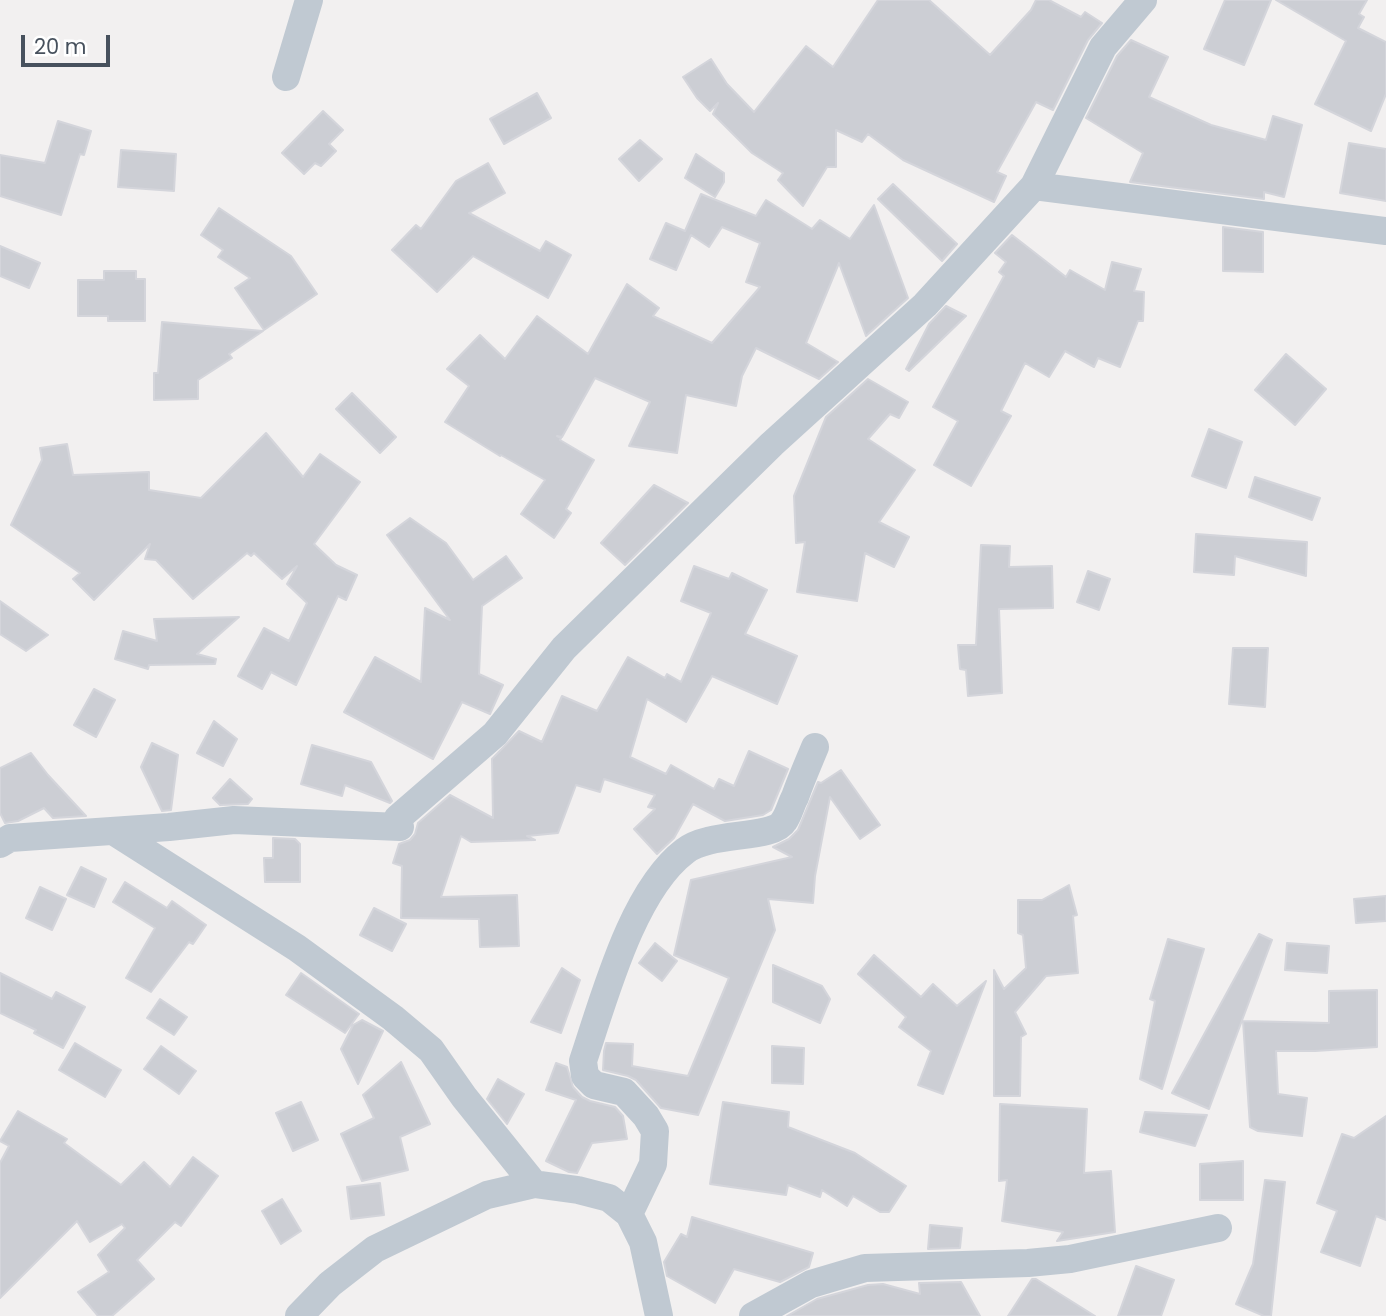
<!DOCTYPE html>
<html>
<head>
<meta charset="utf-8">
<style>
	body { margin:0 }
	#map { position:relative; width:1386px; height:1316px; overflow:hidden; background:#f2f0f0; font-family:Poppins,sans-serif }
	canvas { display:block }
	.scale { position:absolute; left:21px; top:35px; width:89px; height:32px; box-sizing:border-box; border:4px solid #47515d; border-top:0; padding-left:9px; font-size:21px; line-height:24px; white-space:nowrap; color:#47515d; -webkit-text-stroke:5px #fff; paint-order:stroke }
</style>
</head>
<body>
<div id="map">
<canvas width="1386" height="1316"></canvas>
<div class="scale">20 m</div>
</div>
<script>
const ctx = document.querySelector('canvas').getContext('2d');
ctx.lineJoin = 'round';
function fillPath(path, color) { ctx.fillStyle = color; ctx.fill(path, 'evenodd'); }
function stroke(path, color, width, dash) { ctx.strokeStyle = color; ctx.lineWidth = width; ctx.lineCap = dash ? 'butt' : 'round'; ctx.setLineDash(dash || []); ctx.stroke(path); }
const building = new Path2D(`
	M878,0h51l61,55 41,-45 5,-10h13l32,17 4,-5 17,11 -14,17 -35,70 -17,-8 -39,70 9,4 -12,26 -91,-42 -35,-26 -6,8 -26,-12v37h-9l-24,39 -25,-26 5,-7 -31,-20 -39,-39 5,-11 -8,8 -13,-13 -14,-21 28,-18 16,25 27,28 52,-66 27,21z
	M1225,0h46l-27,65 -40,-16z
	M1276,0h91l-8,14 5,3 -6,11 28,14v52l-15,37 -56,-27 31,-63z
	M1131,40l37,17 -19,40 62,28 55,15 7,-24 29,9 -18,72 -20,-5v7l-134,-17 13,-29 -57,-35 31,-62z
	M537,93l14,25 -47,26 -14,-25z
	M323,111l20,19 -14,14 7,7 -15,15 -6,-3 -11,11 -22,-21z
	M58,121l33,10 -7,24 -4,-1 -19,61 -61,-19v-41l45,8z
	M640,140l22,19 -23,22 -20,-22z
	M1349,143l37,6v52l-46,-8z
	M121,150l55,4 -2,37 -56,-4z
	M696,154l28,19v9l-9,15 -30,-19z
	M488,163l17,30 -36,20 71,38 6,-10 25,14 -23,43 -75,-42 -36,36 -45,-42 24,-25 5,4 35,-48z
	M893,184l64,60 -15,17 -64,-62z
	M701,194l55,22 10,-16 46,29 8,-9 30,19 24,-34 34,93 -42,38 -27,-73 -33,80 32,19 -19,17 -63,-31 -14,28 -6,30 -50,-11 -9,58 -48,-7 21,-44 -55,-24 -33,59 -5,-1 4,2 -1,2 34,20 -28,49 5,4 -17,25 -33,-24 24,-34 -44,-25 -1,1 -55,-34 24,-36 -22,-17 33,-34 25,24 32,-43 51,38 39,-70 32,24 -6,8 59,27 48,-56 -14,-5 14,-39 -38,-16 -13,20 -18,-12 -15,35 -26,-11 16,-36 19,8z
	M219,208l72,48 26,38 -53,36 -29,-42 15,-10 -32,-21 5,-7 -22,-15z
	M1223,227l40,5v40l-40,-1z
	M1012,235l54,42 4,-7 35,20 7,-28 29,7 -7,22 10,1 -1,29h-5l-18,46 -22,-9 -4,9 -29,-16 -16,26 -24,-14 -24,48 10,5 -40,70 -37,-21 24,-44 -25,-14 71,-131 -5,-4 7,-10 -11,-9z
	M0,246l40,17 -11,25 -29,-12z
	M104,271h32v8h9v42h-37v-5h-30v-36h26z
	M946,306l20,10 -57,55 -3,-2 23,-45z
	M162,322l101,9 -34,23 3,4 -34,22v19l-44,1v-27h4z
	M1286,354l40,35 -31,36 -40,-35z
	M868,379l40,23 -9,16 -9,-4 -22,25 47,31 -36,52 30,15 -15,30 -29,-14 -8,48 -60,-9 8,-50 -9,1 -2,-47 32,-79z
	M352,393l44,44 -16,16 -44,-44z
	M1209,429l33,13 -16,46 -34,-12z
	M266,433l37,44 17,-23 40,28 -46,62 22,21 21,10 -11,25 -8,-4 -42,89 -25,-13 -9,17 -24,-13 26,-48 25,13 18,-38 -20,-19 10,-18 -15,13 -28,-26 -3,3 -4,-3 -54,46 -37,-39 -11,-1 5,-15 -56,56 -21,-21 7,-6 -69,-48 31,-65 -2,-12 27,-4 6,31 76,-3v18l52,8z
	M1255,477l65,21 -8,22 -63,-23z
	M654,485l34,18 -63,62 -24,-22z
	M410,518l36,25 27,37 33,-24 16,22 -40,28 -3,68 24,11 -13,29 -28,-12 -29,57 -89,-47 31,-55 46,25 4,-74 25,12 -63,-85z
	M1196,534l111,8 -1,34 -71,-20 -1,19 -40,-3z
	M981,545l29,1 -1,21 43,-1 1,42 -54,1 3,84 -34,3 -2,-26 -6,-1 -2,-24h18z
	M694,566l35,13 3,-6 35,17 -22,44 52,22 -20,48 -65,-28 -26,46 -39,-23 -17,58 36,17 5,-9 43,24 5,-10 15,7 15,-35 39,18 -17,41 -8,5 -38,6 -32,-17 -19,34 -17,16 -23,-25 21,-20 -7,-2 7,-12 -51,-16 -4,13 -24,-7 -18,48 -31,3 8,4 -64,2 -10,-6 -20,61 76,-2 2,51 -39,1 -1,-28 -78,-1 1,-52 -9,-3 6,-19 11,-4 5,-6 3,-11 32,-28 43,23 -1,-59 27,-28 23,11 20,-46 35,15 31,-54 37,21 2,-4 14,8 30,-69 -30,-12z
	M1088,571l22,8 -11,31 -22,-8z
	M0,601l48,34 -22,16 -26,-17z
	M239,617l-42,37 19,5 -1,5 -66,1 -1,4 -33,-10 8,-28 34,10 -3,-22z
	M1233,648h35l-3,59 -36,-3z
	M94,689l21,11 -19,37 -22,-12z
	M214,721l23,18 -14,27 -26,-13z
	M152,743l26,12 -7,55 -9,1 -21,-44z
	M312,745l59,17 21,39 -2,2 -45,-18 -3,11 -41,-12z
	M31,753l17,22 38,41 -33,2 -9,-10 -26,13 -13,2 -5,-10v-45z
	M841,770l39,55 -20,14 -30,-42 -15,79 -2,27 -45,-4 7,31 -77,185 -37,-7 -25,-28 -8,-4 -25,-6 1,-19 2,-8 27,1 -1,22 56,10 41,-98 -55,-23 17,-75 101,-23 -19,-10 16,-8 9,-9 20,-48 3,1z
	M230,779l22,20 -4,5 -28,1 -7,-7z
	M273,838l22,1 5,5v38h-35l-1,-24h9z
	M81,867l25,12 -12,28 -27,-12z
	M125,882l42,26 5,-7 34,24 -13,19 -4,-2 -38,50 -25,-14 29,-50 -42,-26z
	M1069,885l8,30 -4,1 5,57 -32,3 -31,36 11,22 -5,3 -1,59h-26v-126l10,19 22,-21 -3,-33 -5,-2v-33h24z
	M40,887l26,12 -14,31 -26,-12z
	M1386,896v25l-30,2 -2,-24z
	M374,908l32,16 -14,27 -32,-16z
	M1259,934l13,6 -63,169 -37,-16z
	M1168,939l36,10 -42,140 -22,-10 15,-78 -5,-2z
	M655,943l22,18 -15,20 -23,-18z
	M1287,943l42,3 -2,27 -42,-3z
	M874,955l47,42 12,-13 24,22 29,-25 -43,113 -25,-9 13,-34 -32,-24 7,-10 -48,-43z
	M773,965l49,21 8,13 -10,24 -47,-21z
	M562,968l18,12 -19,53 -30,-11z
	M0,973l52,26 4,-7 29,15 -22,41 -29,-15 2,-3 -36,-17z
	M301,973l58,41 -14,19 -59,-38z
	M1377,990v57l-62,4h-39l2,43 29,4 -5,38 -44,-5 -8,-4 -7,-106 86,2v-32z
	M160,999l27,18 -13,18 -27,-17z
	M362,1020l21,11 -25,53 -17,-35 12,-24z
	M75,1043l46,27 -16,27 -46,-27z
	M161,1046l35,25 -17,23 -35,-25z
	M772,1046l32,2 -1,36 -31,-1z
	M401,1062l29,62 -30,13 8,33 -46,11 -21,-47 33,-16 -11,-23z
	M556,1063l11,4 6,20 9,10 8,4 25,6 8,9 4,23 -35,4 -15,30 -8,-1 -23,-11 30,-61 -30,-10z
	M498,1079l26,15 -17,30 -20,-25z
	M301,1102l17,38 -25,11 -17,-38z
	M723,1102l66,10 -1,15 67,26 51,33 -17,26h-9l-27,-16 -6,10 -25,-16 -2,7 -32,-12 -2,10 -76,-11z
	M1000,1104l87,5 -3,64 27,-2 4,61 -58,9 6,-9 -61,-11 5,-41 -8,1z
	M18,1111l49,28 -3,4 57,42 23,-23 26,25 23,-30 25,19 -37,50 -6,-4 -38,38 17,19 -42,37h-14l-20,-24 31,-20 -11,-17 27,-27 -3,-4 -32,18 -13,-21 -77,77v-135l9,-17 -9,-5z
	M1145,1112l62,3 -12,31 -55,-14z
	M1386,1116v104l-10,-4 -16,50 -39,-14 16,-41 -20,-8 25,-69 12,4z
	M1243,1161v39h-43v-36z
	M1265,1180l20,2 -14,134h-7l-28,-12 17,-40z
	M380,1183l4,32 -33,4 -4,-32z
	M282,1199l19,32 -20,13 -19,-33z
	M692,1217l121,36 -4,14 -29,15 -46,-13 -19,34 -48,-27 -3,-14 17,-28 6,3z
	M930,1225l32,3 -2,20 -32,1z
	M1136,1266l38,14 -13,36h-43z
	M1032,1279h4l59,37h-87z
	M961,1282l19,34h-193l30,-17 51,-14 15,-1 37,10 -1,-11z`);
fillPath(building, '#ccced4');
stroke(building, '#d4d5db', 2);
stroke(new Path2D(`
	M286,77l23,-77
	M1034,186l69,-139 40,-47
	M113,831l184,117 96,70 38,32 33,47 70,87
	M0,844l10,-6 159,-11 65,-7 166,7 -2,-9 97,-84 69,-86 208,-204 153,-139 109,-119 352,45
	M629,1214l24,-50 2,-33 -9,-15 -22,-24 -30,-7 -9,-9 -2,-15c21,-62 49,-170 102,-210 25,-20 88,-11 99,-30 5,-7 7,-17 11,-24 6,-17 13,-33 20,-50
	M299,1316l31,-32 45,-35 112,-54 47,-11 44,6 31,8 20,16 14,28 16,74
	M753,1316l58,-32 54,-16 163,-5 42,-4 148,-31`), '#c0c9d2', 28);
</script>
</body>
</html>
